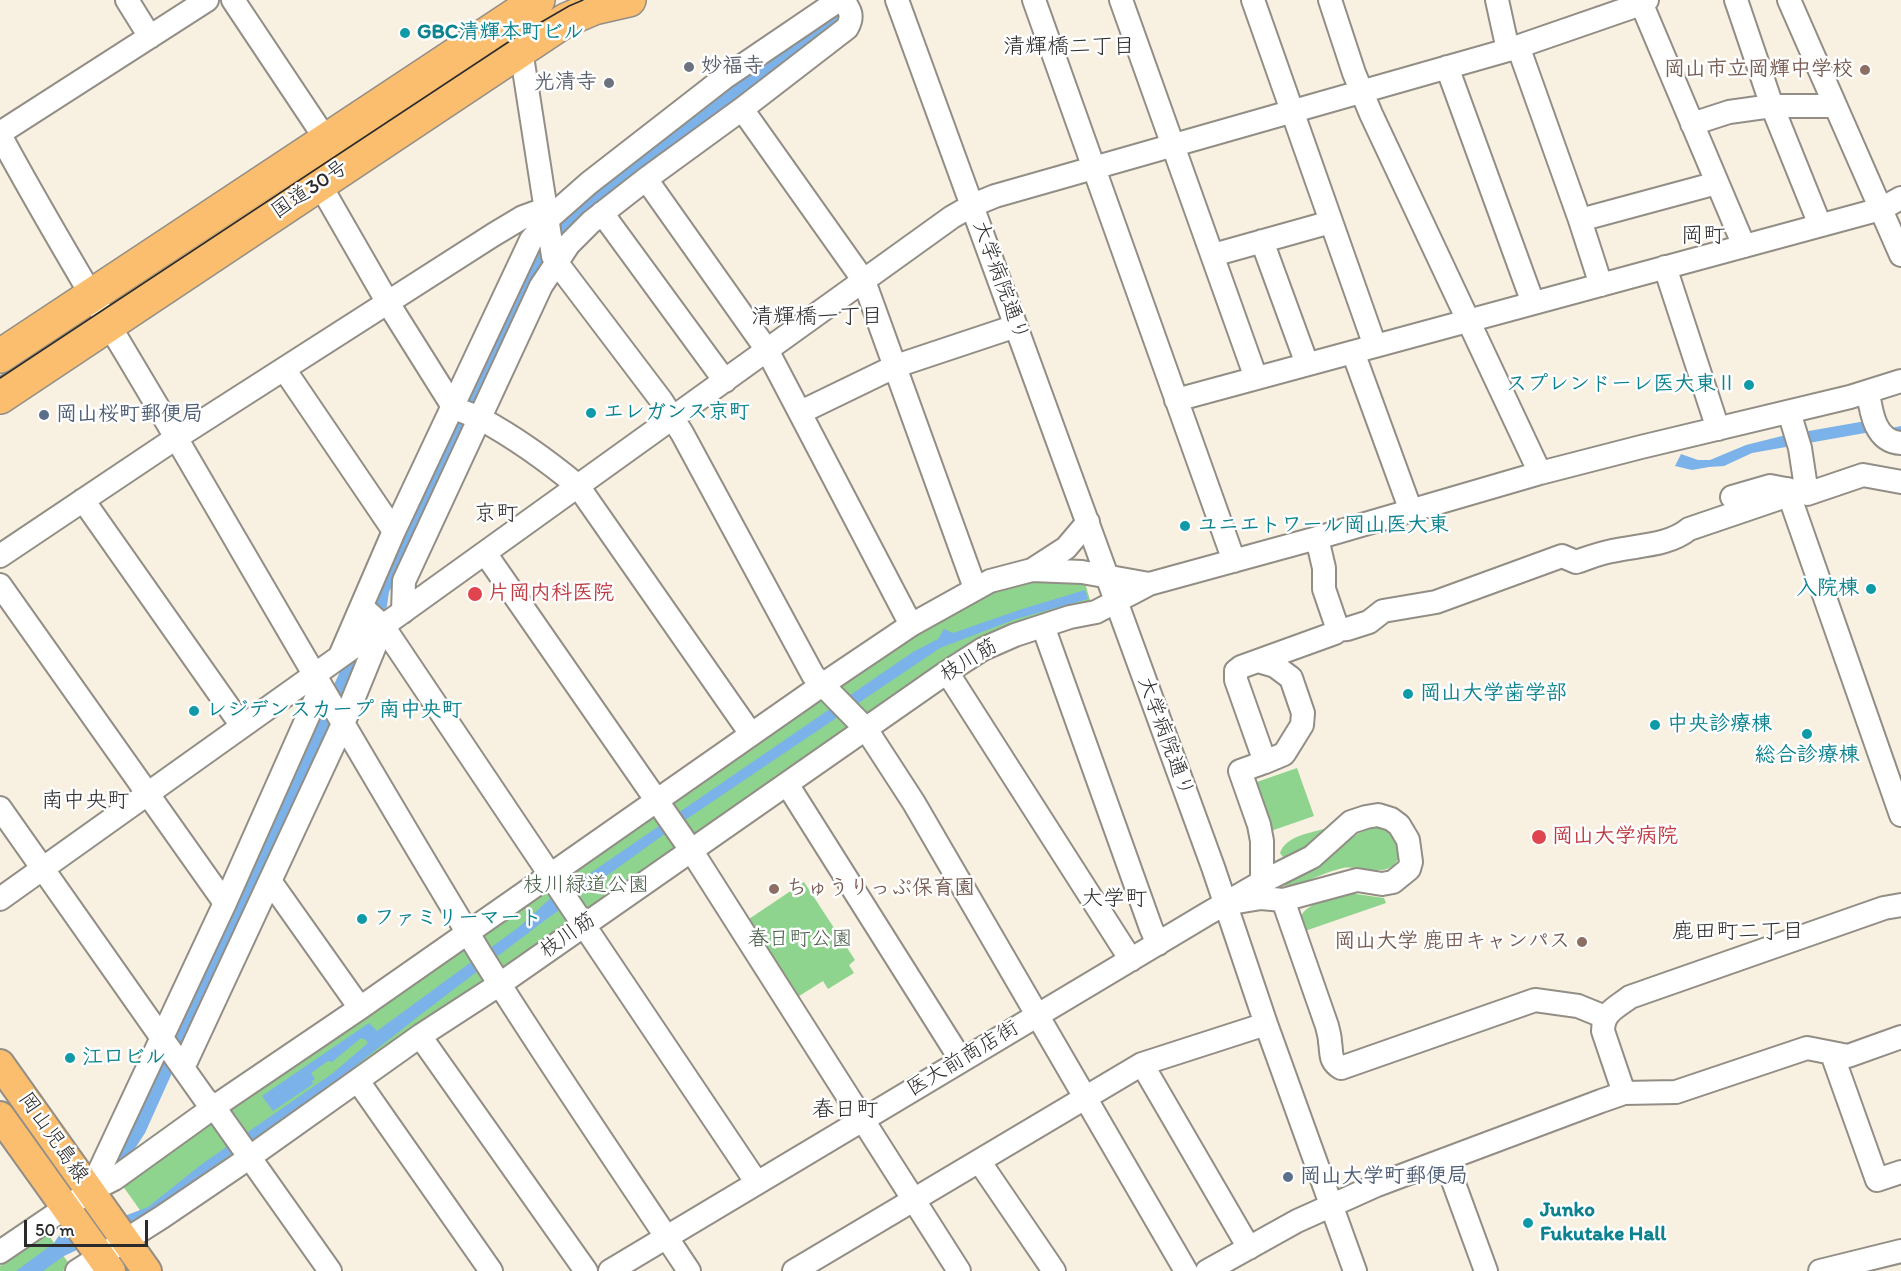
<!DOCTYPE html>
<html>
<head>
<meta charset="utf-8">
<style>
	body { margin:0 }
	#map { position:relative; width:1901px; height:1271px; overflow:hidden; background:#f8f0e1; font-family:Itim,sans-serif }
	canvas { display:block }
	.scale { position:absolute; left:24px; top:1220px; width:124px; height:27px; box-sizing:border-box; border:3px solid #2b2b2b; border-top:0; padding-left:8px; font-size:18px; line-height:21px; white-space:nowrap; color:#2b2b2b; -webkit-text-stroke:4px #fff; paint-order:stroke }
</style>
</head>
<body>
<div id="map">
<canvas width="1901" height="1271"></canvas>
<div class="scale">50 m</div>
</div>
<script>
const ctx = document.querySelector('canvas').getContext('2d');
ctx.lineJoin = 'round';
function fillPath(path, color) { ctx.fillStyle = color; ctx.fill(path, 'evenodd'); }
function stroke(path, color, width, dash) { ctx.strokeStyle = color; ctx.lineWidth = width; ctx.lineCap = dash ? 'butt' : 'round'; ctx.setLineDash(dash || []); ctx.stroke(path); }
function drawText(font, color, halo, rows, align = 'center') {
  ctx.font = font + ' Itim,"Klee One",sans-serif'; ctx.lineWidth = 5; ctx.setLineDash([]); ctx.textBaseline = 'middle'; ctx.strokeStyle = halo; ctx.fillStyle = color; for (const [text, x, y, turn = 0] of rows) {
    ctx.save(); ctx.translate(x, y); ctx.rotate((+turn || 0) * Math.PI / 180); ctx.textAlign = isNaN(turn) ? turn : align; if (halo) ctx.strokeText(text, 0, 0); ctx.fillText(text, 0, 0); ctx.restore();
  }
}
fillPath(new Path2D(`
	M1023,580l62,3 5,17 -1,3 -40,12 -902,605 -27,-38 694,-482 162,-103z
	M1297,768l17,48 -46,16 -17,-48z
	M1373,827l18,2c7,10 14,17 8,29 -11,22 -36,7 -56,10 -17,4 -36,13 -53,20l-5,-2 1,-7 35,-14 15,-15 23,-17z
	M1323,829l2,4 -15,15 -27,9 -3,-4c6,-17 28,-19 43,-24z
	M804,882l51,78 -6,5 5,8 -26,16 -5,-8 -27,17 -50,-77z
	M1349,893l35,5 2,5 -84,29c0,-3 -2,-7 -2,-10 0,-19 35,-25 49,-29z
	M47,1233l23,32 -7,6h-63v-5z`), '#8ed48e');
fillPath(new Path2D(`
	M831,12l12,8 -104,80 -210,190 -140,302 -2,14 -53,119 -109,230 -80,178 -65,100 68,-26 54,-43 131,-91 35,-30 -2,-3 -5,-2 -29,24 -4,-1 -17,12 4,6 -3,2 1,3 -40,27 -11,-15 107,-73 8,8 142,-104 35,-32 35,-21 324,-222 25,-13 6,-10 9,4 69,-24 63,-19 3,9 -72,20 -76,29 -274,185 -122,88 -124,94 -81,64 -132,92 -47,34 -14,13 -82,38 -21,15h-27l38,-28 83,-125 14,-29 4,-19 385,-829 66,-62z
	M1860,422l31,6 10,-2v12l-36,-5 -113,20 -28,13 -15,1 -17,3 -17,-4 6,-12 17,6h12l36,-15 40,-10z`), '#7bb2ea');
const minor = new Path2D(`
	M127,0l23,37
	M233,0l94,141
	M897,0l316,867 53,157 89,247
	M1034,0l200,561
	M1121,0l135,378
	M1253,0l122,346
	M1330,0l24,73 17,41 169,359
	M1497,0l11,50
	M1640,0l104,246
	M1736,0l36,106 48,119
	M1789,0l112,255
	M519,37l30,193 4,26 4,7 104,137 21,33 131,242 53,54 48,74 272,468
	M1518,46l62,174 21,65
	M1447,67l86,236
	M742,109l122,172 111,307
	M1692,124l37,-12 43,-6h63
	M0,133l207,-133
	M0,135c56,104 118,204 178,306 100,171 199,343 302,512 67,108 139,212 209,318
	M646,179l121,171 144,275
	M319,183l69,120 64,102c8,8 20,8 29,14 33,18 68,43 97,67l173,248
	M602,213l123,168
	M1580,220l137,-37
	M1262,241l45,123
	M1213,255l118,-33
	M1665,267l53,162
	M1353,352l58,159
	M284,369l110,162 -54,125
	M1868,392c3,20 7,50 33,51
	M1176,400l705,-191 20,-11
	M801,412l95,-46 120,-40
	M1789,412l11,36 7,46 56,-19 38,7
	M1787,489l114,326
	M1732,497l38,-11 21,4
	M83,500l159,226
	M394,531l137,-291 16,-20 42,-37 135,-105 115,-78
	M485,553l206,297 268,421
	M0,556l176,-118 317,-203 30,-18 22,-8
	M1032,570l34,-22 22,-26
	M0,585l225,318 -135,288
	M362,607l21,19 374,557
	M403,612l1,-31 137,-295 28,-42 22,-22 55,-43 96,-70 105,-81c7,-12 3,-18 -4,-28
	M1043,626l108,302 7,16
	M1336,630l11,-1 22,-7 14,-11 53,-9 126,-46 14,6c12,-4 24,-9 36,-11 26,-6 56,-5 77,-22l100,-34
	M1258,661l17,5 16,12 12,35 -1,12 -18,29 -19,8
	M947,672l184,288
	M787,784l174,276
	M0,808l183,260 22,31 9,8 116,164
	M270,881l90,127
	M1262,882v-41l-3,-16 -19,-54 25,-9 -29,-82v-9l5,-4 94,-34 2,-6 -13,-38v-21l-7,-30
	M0,899l383,-273 569,-409 21,-12 22,-9 513,-146 133,-46 6,-4
	M1283,900l44,126c1,5 3,10 3,16 2,11 -1,19 11,26l194,-68 43,6 27,11
	M225,903l96,-216
	M420,1036l166,235
	M1832,1054l45,126 24,-8
	M1142,1064l107,184
	M183,1068l160,-344 40,-98
	M358,1081l133,190
	M1624,1093l-21,-62c0,-19 13,-23 27,-34l254,-89 17,-3
	M979,1161l75,110
	M1449,1170l37,101
	M0,1252l90,-61 24,-12 100,-72 146,-99 462,-323 89,-60 79,-44 42,-11 50,2 67,12
	M77,1271l85,-54 78,-53 180,-128 80,-52 447,-312 36,-23 32,-14 55,-18 26,-5 53,-28 168,-46 223,-65 101,-26 209,-50 51,-16
	M610,1271l597,-357 55,-32 50,-25 39,-35 15,-5 12,-2 13,4 8,6 9,15 3,22 -2,7 -16,13 -11,2 -25,-4 -74,20 -22,-2 -36,6
	M794,1271l348,-207 124,-40
	M1207,1271l90,-50 80,-36 224,-84 23,-8 52,-1 131,-44 41,8 53,-19
	M1820,1271l81,-20`);
const major = new Path2D(`
	M0,1064l147,207
	M0,1116l111,155`);
const highway = new Path2D(`
	M0,356l538,-356
	M0,397l566,-377 28,-12 35,-8`);
stroke(minor, '#928e86', 26);
stroke(major, '#928e86', 32);
stroke(highway, '#928e86', 36);
stroke(minor, '#fff', 22);
stroke(major, '#fabe6e', 28);
stroke(highway, '#fabe6e', 33);
stroke(new Path2D(`
	M0,378l519,-343 50,-29 14,-6`), '#2b2b2b', 1.5);
for (const [x, y, r, color] of [
	[405,33,6,"#0f9aa8"],
	[689,67,6,"#6b7280"],
	[1865,70,6,"#8d6e63"],
	[609,83,6,"#6b7280"],
	[1749,385,6,"#0f9aa8"],
	[591,413,6,"#0f9aa8"],
	[44,415,6,"#5c6f8a"],
	[1185,526,6,"#0f9aa8"],
	[1871,589,6,"#0f9aa8"],
	[475,594,8,"#e0444e"],
	[1408,694,6,"#0f9aa8"],
	[194,711,6,"#0f9aa8"],
	[1655,725,6,"#0f9aa8"],
	[1807,734,6,"#0f9aa8"],
	[1539,837,8,"#e0444e"],
	[774,889,6,"#8d6e63"],
	[362,919,6,"#0f9aa8"],
	[1582,942,6,"#8d6e63"],
	[70,1058,6,"#0f9aa8"],
	[1288,1177,6,"#5c6f8a"],
	[1528,1223,6,"#0f9aa8"]
]) { const dot = new Path2D(); dot.arc(x, y, r, 0, 2 * Math.PI); ctx.fillStyle = color; ctx.fill(dot); stroke(dot, '#fff', 2); }
drawText('bold 21px', '#0d838f', '#fff', [
	["GBC清輝本町ビル",417,33],
	["スプレンドーレ医大東Ⅱ",1737,385,"right"],
	["エレガンス京町",603,413],
	["ユニエトワール岡山医大東",1197,526],
	["入院棟",1859,589,"right"],
	["岡山大学歯学部",1420,694],
	["レジデンスカープ 南中央町",206,711],
	["中央診療棟",1667,725],
	["総合診療棟",1807,756,"center"],
	["ファミリーマート",374,919],
	["江口ビル",82,1058],
	["Junko",1540,1211],
	["Fukutake Hall",1540,1235]
], 'left');
drawText('bold 21px', '#5b616d', '#fff', [
	["妙福寺",701,67],
	["光清寺",597,83,"right"]
], 'left');
drawText('bold 21px', '#785e54', '#fff', [
	["岡山市立岡輝中学校",1853,70],
	["ちゅうりっぷ保育園",786,889,"left"],
	["岡山大学 鹿田キャンパス",1570,942]
], 'right');
drawText('21px', '#2b2b2b', '#fff', [
	["国道30号",310,190,-34],
	["大学病院通り",1000,281,70],
	["枝川筋",969,661,-31],
	["大学病院通り",1165,737,70],
	["枝川筋",568,936,-35],
	["医大前商店街",963,1059,-31],
	["岡山児島線",53,1138,55]
]);
drawText('bold 21px', '#4e5e75', '#fff', [
	["岡山桜町郵便局",56,415],
	["岡山大学町郵便局",1300,1177]
], 'left');
drawText('bold 21px', '#be3a42', '#fff', [
	["片岡内科医院",488,594],
	["岡山大学病院",1552,837]
], 'left');
drawText('21px', '#495e49', '#fff', [
	["枝川緑道公園",586,886],
	["春日町公園",800,940]
]);
drawText('22px', '#2b2b2b', '#fff', [
	["清輝橋二丁目",1069,47],
	["岡町",1703,236],
	["清輝橋一丁目",817,317],
	["京町",496,514],
	["南中央町",85,801],
	["大学町",1114,899],
	["鹿田町二丁目",1738,932],
	["春日町",845,1110]
]);
</script>
</body>
</html>
